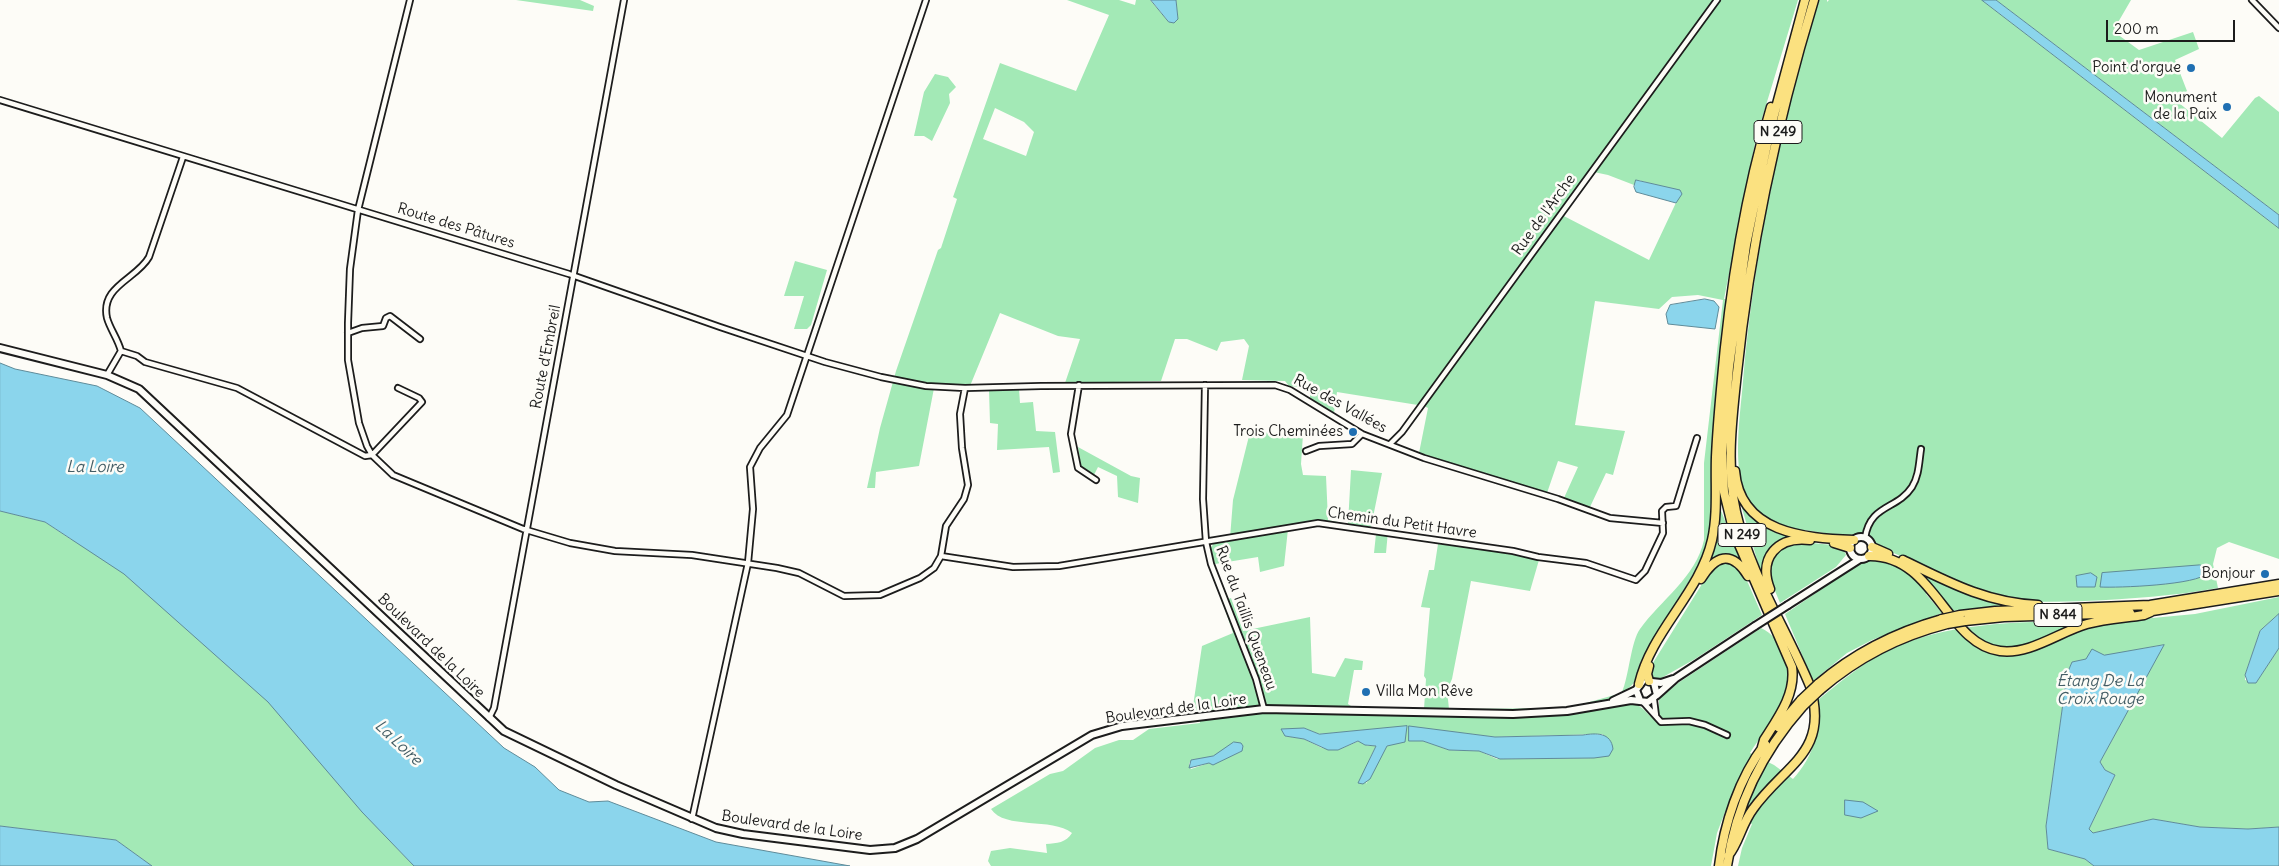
<!DOCTYPE html>
<html>
<head>
<meta charset="utf-8">
<style>
  body { margin:0 }
  #map { position:relative; width:2279px; height:866px; overflow:hidden; background:#fdfcf7; font-family:Delius,sans-serif }
  canvas { display:block }
  .scale { position:absolute; left:2106px; top:20px; width:129px; height:22px; box-sizing:border-box; border:2px solid #1c1c1c; border-top:0; padding-left:6px; font-size:15px; line-height:18px; white-space:nowrap; color:#1c1c1c; -webkit-text-stroke:4px #fdfcf7; paint-order:stroke }
</style>
</head>
<body>
<div id="map">
<canvas width="2279" height="866"></canvas>
<div class="scale">200 m</div>
</div>
<script>
const g = document.querySelector('canvas').getContext('2d');
g.lineJoin = 'round';
function fillPath(path, color) { g.fillStyle = color; g.fill(path, 'evenodd'); }
function strokePath(path, color, width, dash) { g.strokeStyle = color; g.lineWidth = width; g.lineCap = dash ? 'butt' : 'round'; g.setLineDash(dash || []); g.stroke(path); }
function write(font, color, halo, rows, align = 'center') {
  g.font = font + ' Delius,sans-serif'; g.lineWidth = 5; g.setLineDash([]); g.textBaseline = 'middle'; g.strokeStyle = halo; g.fillStyle = color; for (const [text, x, y, turn = 0] of rows) {
    g.save(); g.translate(x, y); g.rotate((+turn || 0) * Math.PI / 180); g.textAlign = isNaN(turn) ? turn : align; if (halo) g.strokeText(text, 0, 0); g.fillText(text, 0, 0); g.restore();
  }
}
fillPath(new Path2D(`
  M516,0H580L594,6L593,11Z
  M1067,0H1119L1135,5L1136,0H1150L1169,22L1178,19L1176,0H1798L1756,138L1724,299H1727L1715,418L1710,523L1706,547L1695,571L1640,663C1638,677 1635,686 1622,692C1629,676 1631,641 1640,629C1661,600 1696,577 1704,540V463L1723,300L1698,295L1672,297L1659,309L1595,301L1575,425L1625,431L1613,475L1606,473L1590,507L1564,498L1578,467L1558,461L1547,493L1484,476L1419,453L1428,408L1424,406L1337,392L1334,413L1310,398V388L1289,386L1285,381L1242,380L1249,346L1244,339L1221,342L1217,351L1187,339H1175L1161,381L1065,383L1080,339L1058,336L1000,313L970,386L935,383L919,466L876,472L875,488H867L880,428L896,371L938,250L941,248L957,199L953,197L1000,63L1076,91L1109,15ZM995,108L1024,122L1034,132L1026,156L983,139ZM1589,171L1608,175L1634,185L1638,180L1681,192L1649,260L1558,213Z
  M1819,0H1827V2L1829,0H1982L2279,228V559L2229,542L2217,548L2213,564L2218,588C2174,596 2130,599 2085,601C2052,602 2019,604 1987,594C1948,582 1913,560 1875,545L1869,537L1860,533L1846,536L1803,530L1802,542L1842,546L1846,555L1836,567L1780,603L1768,574L1760,570L1739,498L1744,494C1733,458 1740,418 1743,381C1754,251 1781,125 1819,0Z
  M1996,0H2131L2113,31L2139,50L2193,32L2199,49L2175,60L2187,91L2179,103L2222,138L2255,98L2259,96L2279,112V215Z
  M935,74L948,77L956,87L949,94L950,103L932,141L924,136H914L924,92Z
  M795,261L827,270L811,325L807,329H794L804,296H784Z
  M1019,389L1020,403L1033,402L1036,431L1055,432L1060,472L1053,473L1049,447L997,450L998,424L990,423L989,390Z
  M1250,432L1303,434L1301,464L1303,475L1326,476L1328,520L1348,524L1351,470L1382,473L1371,527L1388,531L1386,553H1374L1376,534L1314,526L1288,529L1284,566L1260,572L1258,557L1215,564L1210,549L1214,543L1230,538L1233,500Z
  M1078,447L1131,476L1140,478L1138,503L1118,497L1117,476L1098,467L1094,475L1081,466Z
  M1718,503L1741,561L1737,567L1748,583L1762,615L1695,659L1656,681L1650,672L1651,666L1707,576Z
  M0,511L45,522L72,540L86,539L279,702L391,842L414,866H152L116,840L0,826Z
  M1438,544L1513,553L1539,560L1530,591L1471,581L1452,679L1447,690L1449,709L1568,708L1618,694L1623,705C1636,702 1641,706 1650,716L1659,713V699L1678,683L1761,628C1773,634 1778,641 1783,654C1799,691 1769,723 1750,753L1774,765L1793,779C1814,756 1821,730 1818,700C1839,683 1860,665 1883,653C1946,621 2015,623 2084,620L2087,627L2110,622L2195,614L2279,597V614L2260,631L2245,675V680L2256,683L2279,648V827L2248,829L2200,827L2153,819L2093,833L2089,829L2115,775L2105,770L2100,762L2163,645L2072,662L2067,674L2046,826L2048,849L2085,859L2094,866H1738L1742,848L1752,824L1725,812L1717,833L1711,866H991L988,861L991,851L1010,848L1047,853L1046,844C1057,843 1066,843 1072,833C1052,817 1005,830 991,809L1050,774L1063,771L1095,748L1119,740H1133L1149,729L1200,723L1199,713L1193,706L1202,646L1233,633L1222,601L1231,598L1243,631L1310,617L1312,673L1335,677L1345,658L1363,661L1362,670H1354L1348,704L1354,708L1424,709L1426,679L1424,676L1430,608L1421,607L1429,570H1434ZM1407,727L1392,744L1385,747L1366,784L1370,758L1376,746H1368L1359,741L1338,750L1322,748L1304,739L1285,736L1304,728L1319,734ZM1409,727L1495,737L1603,734L1594,758L1497,759L1479,751L1449,750L1423,741H1410ZM1240,752L1213,764L1209,763L1191,769L1189,764L1191,760Z
  M1869,559C1895,562 1909,572 1927,589L1926,594L1942,613L1872,640L1847,653L1813,681L1785,614L1857,565Z
  M1922,572L1981,599L2009,606L1951,611L1920,574Z`), '#a3e9b6');
const water = new Path2D(`
  M1151,0H1176L1178,19L1174,23L1169,22Z
  M1982,0H1996L2279,215V228Z
  M1636,180L1680,190L1682,194L1676,203L1636,192L1634,187Z
  M1705,299L1714,301L1719,307L1715,329L1668,324L1666,314L1670,305Z
  M0,363L15,369L97,386L140,408L504,748L535,767L559,790L589,802L608,801L716,842L850,866H414L362,812L268,702L124,574L45,522L0,511Z
  M2200,565L2206,567L2207,573C2199,585 2117,588 2100,587L2102,573Z
  M2091,573L2097,577L2095,587H2077L2076,576Z
  M2279,614V648L2256,683H2248L2245,675L2260,631Z
  M2164,645L2100,762L2105,770L2115,775L2089,829L2093,833L2153,819L2200,827L2248,829L2279,827V866H2094L2085,859L2048,849L2046,826L2067,674L2072,662L2086,659L2092,649L2104,655Z
  M1407,726L1405,742L1387,746L1370,779L1363,784L1358,783L1376,746L1365,745L1358,741L1338,750H1328L1304,739L1285,736L1281,729L1304,728L1319,734Z
  M1409,726L1495,737L1583,735C1596,733 1611,732 1613,749L1609,756L1594,758L1500,759L1479,751L1449,750L1423,741H1409Z
  M1234,742L1241,743L1243,746L1242,751L1213,765L1209,763L1189,768L1191,760L1213,756Z
  M1845,800L1863,802L1878,811L1861,818L1845,815Z
  M0,826L116,840L152,866H0Z`);
fillPath(water, '#8bd5ec');
strokePath(water, '#5f8b99', 1);
const minor = new Path2D(`
  M410,0L358,210L350,269L348,323V360L359,423L367,446L372,455L393,475L523,529L570,543L615,551L692,555L777,568L799,573L844,596L880,595L920,578L934,568L941,556L946,526L964,499L968,485L962,448L960,414L965,388
  M2252,0L2279,28
  M0,100L569,274L720,327L825,362L881,377L926,386L965,388L1041,386L1275,385L1290,390L1362,434L1424,458L1558,499L1610,518L1663,523
  M348,333L362,328L383,326L386,318L390,316L420,339
  M121,351L137,356L145,362L237,388L365,456L372,455L422,402L419,398L398,388
  M107,375L121,351C118,339 110,329 107,318C100,286 137,279 149,257L183,157
  M1079,385L1071,434L1078,468L1096,480
  M1205,385L1203,499L1206,542L1211,564L1256,679L1264,709
  M1390,444L1402,432L1717,0
  M1306,451L1319,446L1352,444L1362,434
  M1865,538C1870,504 1897,510 1912,487C1919,476 1919,462 1921,449
  M941,556L1013,567L1059,566L1318,523L1513,551L1538,557L1586,563L1636,580L1645,571L1663,533L1662,511L1666,507L1676,506L1697,438
  M1654,700L1656,716
  M1643,702L1661,722L1689,721L1705,725L1727,735
  M489,718L494,708L624,0
  M692,819L748,563L753,509L750,467L760,448L787,415L926,0`);
const secondary = new Path2D(`
  M0,348L107,375L139,389L504,731L616,785L716,828L743,834L870,850L895,848L917,839L1092,735L1122,726L1264,709L1513,714L1567,711L1631,700L1648,702L1657,695L1654,683
  M1850 548a11 11 0 1 1 22 0a11 11 0 1 1-22 0Z
  M1788,605L1860,559
  M1652,682L1661,683L1673,679
  M1657,695L1676,678L1755,626
  M1640,700L1636,690L1642,682
  M1613,701L1636,690`);
const trunk = new Path2D(`
  M1735,471C1740,533 1804,538 1854,540
  M1834,543L1850,548
  M1872,547L1888,554
  M1869,556C1935,555 1946,644 2000,651C2030,655 2059,632 2087,624C2106,619 2125,618 2144,615L2151,612
  M1903,560C1948,582 1987,603 2038,605
  M1701,579C1715,556 1731,549 1748,576
  M1770,589C1758,558 1777,536 1810,540
  M2146,612L2279,591
  M1960,615L1995,611L2150,605L2279,584
  M1965,621L2004,617L2130,613
  M1649,666L1647,674L1649,681
  M1639,684C1651,631 1700,593 1712,540C1718,513 1715,484 1716,457C1717,434 1719,411 1721,389C1729,294 1744,198 1771,107
  M1818,684C1855,652 1896,632 1942,619
  M1820,690C1857,658 1900,636 1947,624
  M1778,727L1801,700
  M1762,747L1764,740C1778,718 1796,694 1792,667L1734,533L1724,492L1722,453L1729,367L1746,245L1770,130L1805,0
  M1728,856C1739,843 1742,823 1753,809C1785,764 1830,753 1810,686C1786,628 1750,574 1736,512C1726,466 1732,419 1737,373C1750,246 1777,122 1814,0
  M1719,866C1724,824 1739,778 1765,744
  M1727,866C1736,805 1762,752 1803,706`);
strokePath(minor, '#1c1c1c', 8);
strokePath(secondary, '#1c1c1c', 10);
strokePath(trunk, '#1c1c1c', 11);
strokePath(minor, '#fdfcf7', 4.5);
strokePath(secondary, '#fdfcf7', 6);
strokePath(trunk, '#fbe180', 8);
const secondaryBridge = new Path2D(`
  M1755,626L1788,605`);
const trunkBridge = new Path2D(`
  M1942,619L1960,615
  M1947,624L1965,621
  M1801,700L1818,684
  M1803,706L1820,690`);
strokePath(secondaryBridge, '#1c1c1c', 10, []);
strokePath(trunkBridge, '#1c1c1c', 11, []);
strokePath(secondaryBridge, '#fdfcf7', 6);
strokePath(trunkBridge, '#fbe180', 8);
for (const [x, y, r, color] of [
  [2191,68,5,"#1f6fb2"],
  [2227,107,5,"#1f6fb2"],
  [1353,432,5,"#1f6fb2"],
  [2265,574,5,"#1f6fb2"],
  [1366,692,5,"#1f6fb2"]
]) { const dot = new Path2D(); dot.arc(x, y, r, 0, 2 * Math.PI); g.fillStyle = color; g.fill(dot); strokePath(dot, '#fdfcf7', 2); }
for (const [x, y, w] of [
  [1778,132,48],
  [1742,535,48],
  [2058,615,48]
]) { const box = new Path2D(); box.roundRect(x - w / 2, y - 11.5, w, 23, 4); g.fillStyle = '#fdfcf7'; g.fill(box); strokePath(box, '#1c1c1c', 1); }
write('bold 14px', '#1c1c1c', null, [
  ["N 249",1778,132],
  ["N 249",1742,535],
  ["N 844",2058,615]
]);
write('15px', '#1c1c1c', '#fdfcf7', [
  ["Point d'orgue",2181,68],
  ["Monument",2217,98],
  ["de la Paix",2217,115],
  ["Trois Cheminées",1343,432],
  ["Bonjour",2255,574],
  ["Villa Mon Rêve",1376,692,"left"]
], 'right');
write('15px', '#1c1c1c', '#fdfcf7', [
  ["Rue de l'Arche",1544,215,-54],
  ["Route des Pâtures",456,226,17],
  ["Route d'Embreil",546,357,-79],
  ["Rue des Vallées",1340,404,29],
  ["Chemin du Petit Havre",1402,523,8],
  ["Rue du Taillis Queneau",1246,618,70],
  ["Boulevard de la Loire",431,646,44],
  ["Boulevard de la Loire",1176,709,-8],
  ["Boulevard de la Loire",792,826,8]
]);
write('italic 16px', '#435d65', '#fdfcf7', [
  ["La Loire",95,467],
  ["Étang De La",2100,681],
  ["Croix Rouge",2100,699],
  ["La Loire",398,743,43]
]);
</script>
</body>
</html>
